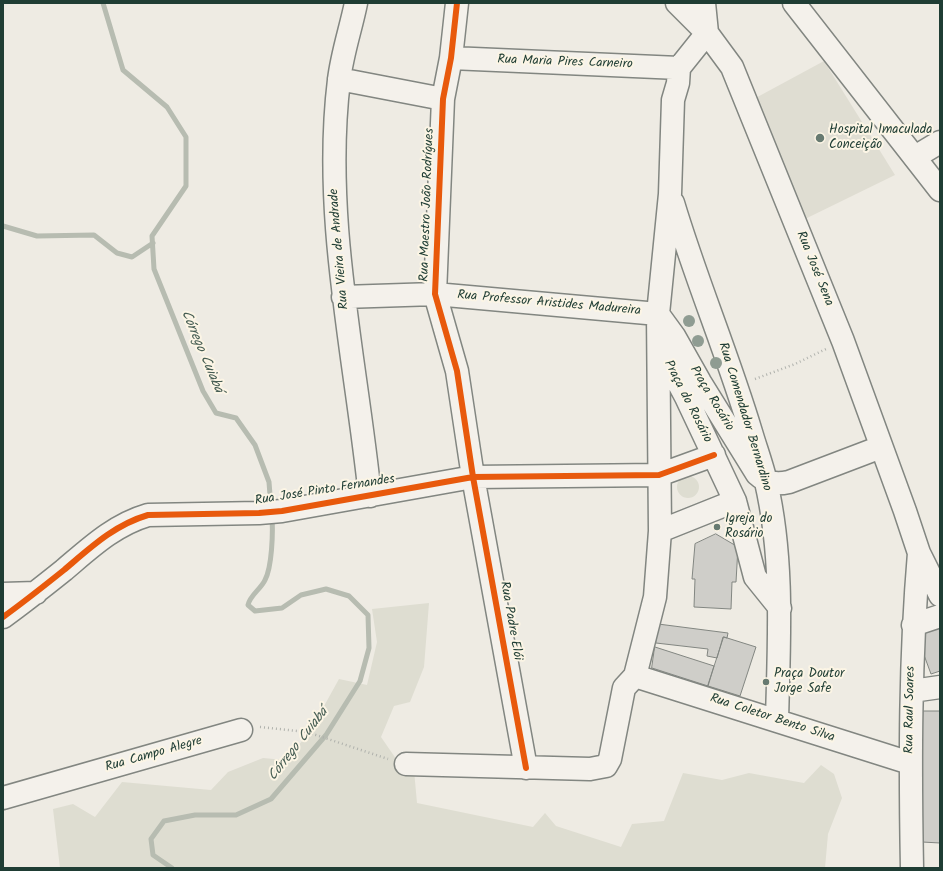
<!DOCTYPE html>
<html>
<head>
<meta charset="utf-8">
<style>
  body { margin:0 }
  #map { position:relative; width:943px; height:871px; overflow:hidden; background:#eeebe3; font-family:Kalam,sans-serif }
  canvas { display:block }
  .frame { position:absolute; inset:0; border:4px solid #1f3d34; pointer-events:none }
</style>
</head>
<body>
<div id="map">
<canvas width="943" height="871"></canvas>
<div class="frame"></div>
</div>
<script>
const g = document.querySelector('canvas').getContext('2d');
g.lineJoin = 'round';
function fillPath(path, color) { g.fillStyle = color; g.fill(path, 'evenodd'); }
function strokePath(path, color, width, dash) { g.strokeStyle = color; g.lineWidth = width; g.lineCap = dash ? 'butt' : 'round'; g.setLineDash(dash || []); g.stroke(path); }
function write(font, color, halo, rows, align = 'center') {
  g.font = font + ' Kalam,sans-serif'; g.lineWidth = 4; g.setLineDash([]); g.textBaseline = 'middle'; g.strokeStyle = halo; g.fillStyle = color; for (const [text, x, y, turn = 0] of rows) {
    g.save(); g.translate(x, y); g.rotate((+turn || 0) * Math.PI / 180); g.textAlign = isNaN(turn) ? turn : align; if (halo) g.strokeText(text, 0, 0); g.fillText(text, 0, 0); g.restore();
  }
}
fillPath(new Path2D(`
  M824,61L895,175L805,219L750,101Z`), '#dfddd2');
fillPath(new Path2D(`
  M677 487a11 11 0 1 1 22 0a11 11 0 1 1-22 0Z
  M429,603L424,667L410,702L394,706L381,737L403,769L414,770L417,803L533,827L545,813L556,826L621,847L632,824L664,821L683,773L722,780L749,773L804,783L821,765L834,774L842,798L828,834L825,868H60L53,809L73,804L95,817L122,782L211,790L228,772L263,758L284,760L308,735L339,679L367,685L377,642L372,609Z`), '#deddd1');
strokePath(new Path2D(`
  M103,3L123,70L167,107L186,137V186L152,236L154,269L203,391L216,413L236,418L255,445L269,482L271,508
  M3,226L37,236L94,235L117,253L132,257L153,243
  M172,868L153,855L151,839L164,821L195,815H236L271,799L326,735L360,681L369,648L368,615L349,596L326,589L301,595L282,608L255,611L248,605C250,595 261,589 265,580C272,567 273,533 272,518`), '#b7bcb1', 5);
const building = new Path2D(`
  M716,534L738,547L736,582H732L731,609L694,607L695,579H692L695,544Z
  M658,624L728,633L727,638L723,637L717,658L707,656L708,649L656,643Z
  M940,628V671L931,674L917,636Z
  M724,637L756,647L740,696L708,686Z
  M655,647L714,666L708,686L652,668Z
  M923,711H940V843L922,842Z`);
fillPath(building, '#cfcec9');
strokePath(building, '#828681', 1);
const minor = new Path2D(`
  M356,3C351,28 342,54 339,80C322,218 356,359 370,496
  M457,3L451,58L443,99L435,294L457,371L473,477L526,768
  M677,3L707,33L732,67L843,341L905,511L919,553L940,595
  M451,58L679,68
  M339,79L443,99
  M915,157L940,142
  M673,203C696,280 728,355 751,432C756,449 762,465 766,482C784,560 779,640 777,720
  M343,297L435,294L658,314L674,336L700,382L757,474C767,483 775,485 789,482L881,447
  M660,348L686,397L735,501L755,577L780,608
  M660,531L735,501
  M3,594L36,593
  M3,617C24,602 44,586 64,570C90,548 114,525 148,515L259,513L282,511L473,477L659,475L714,455
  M913,625L940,616
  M635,676L655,597L660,531L658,314L670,194L673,100L678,83L679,68L707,33L704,3
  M635,676L910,763
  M912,691L940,687
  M406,764L590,769L606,766L610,759L624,688L635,676
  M3,798L241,730
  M912,868C910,763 910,658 919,553`);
const major = new Path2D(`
  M794,3L940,190`);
strokePath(minor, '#828681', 25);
strokePath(major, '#828681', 25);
strokePath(new Path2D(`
  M755,379L795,364L826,349
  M260,727L307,732L388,759`), '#afb1ac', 2.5, [1, 3]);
strokePath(minor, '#f4f1eb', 22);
strokePath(major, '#f4f1eb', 22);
strokePath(new Path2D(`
  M457,3L451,58L443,99L435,294L457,371L473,477L526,768
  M3,617C24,602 44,586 64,570C90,548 114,525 148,515L259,513L282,511L473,477L659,475L714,455`), '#e8590c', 6);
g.fillStyle = '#8f9c92';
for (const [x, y] of [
  [689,321],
  [698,341],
  [716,363]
]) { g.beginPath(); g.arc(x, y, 6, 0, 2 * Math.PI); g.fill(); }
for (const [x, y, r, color] of [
  [820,138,5,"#677a71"],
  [717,527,4,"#677a71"],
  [766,682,4,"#677a71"]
]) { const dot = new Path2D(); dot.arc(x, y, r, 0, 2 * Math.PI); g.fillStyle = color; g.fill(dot); strokePath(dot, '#fcf5e5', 1.5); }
write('13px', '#1f3d34', '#fcf5e5', [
  ["Rua Maria Pires Carneiro",565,63,2],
  ["Rua Maestro João Rodrígues",428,205,-88],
  ["Rua Vieira de Andrade",340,249,-95],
  ["Rua José Sena",814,269,68],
  ["Rua Professor Aristides Madureira",549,304,5],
  ["Praça Rosário",711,399,59],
  ["Praça do Rosário",687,402,63],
  ["Rua Comendador Bernardino",744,417,73],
  ["Rua José Pinto Fernandes",325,491,-9],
  ["Rua Padre Elói",510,621,80],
  ["Rua Raul Soares",911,710,-89],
  ["Rua Coletor Bento Silva",772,719,18],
  ["Rua Campo Alegre",154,755,-16]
]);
write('13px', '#1f3d34', '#fcf5e5', [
  ["Hospital Imaculada",829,131],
  ["Conceição",829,146],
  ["Igreja do",725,520],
  ["Rosário",725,535],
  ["Praça Doutor",774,675],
  ["Jorge Safe",774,690]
], 'left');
write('italic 14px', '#465d53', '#fcf5e5', [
  ["Córrego Cuiabá",201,352,67],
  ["Córrego Cuiabá",299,745,-52]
]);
</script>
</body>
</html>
